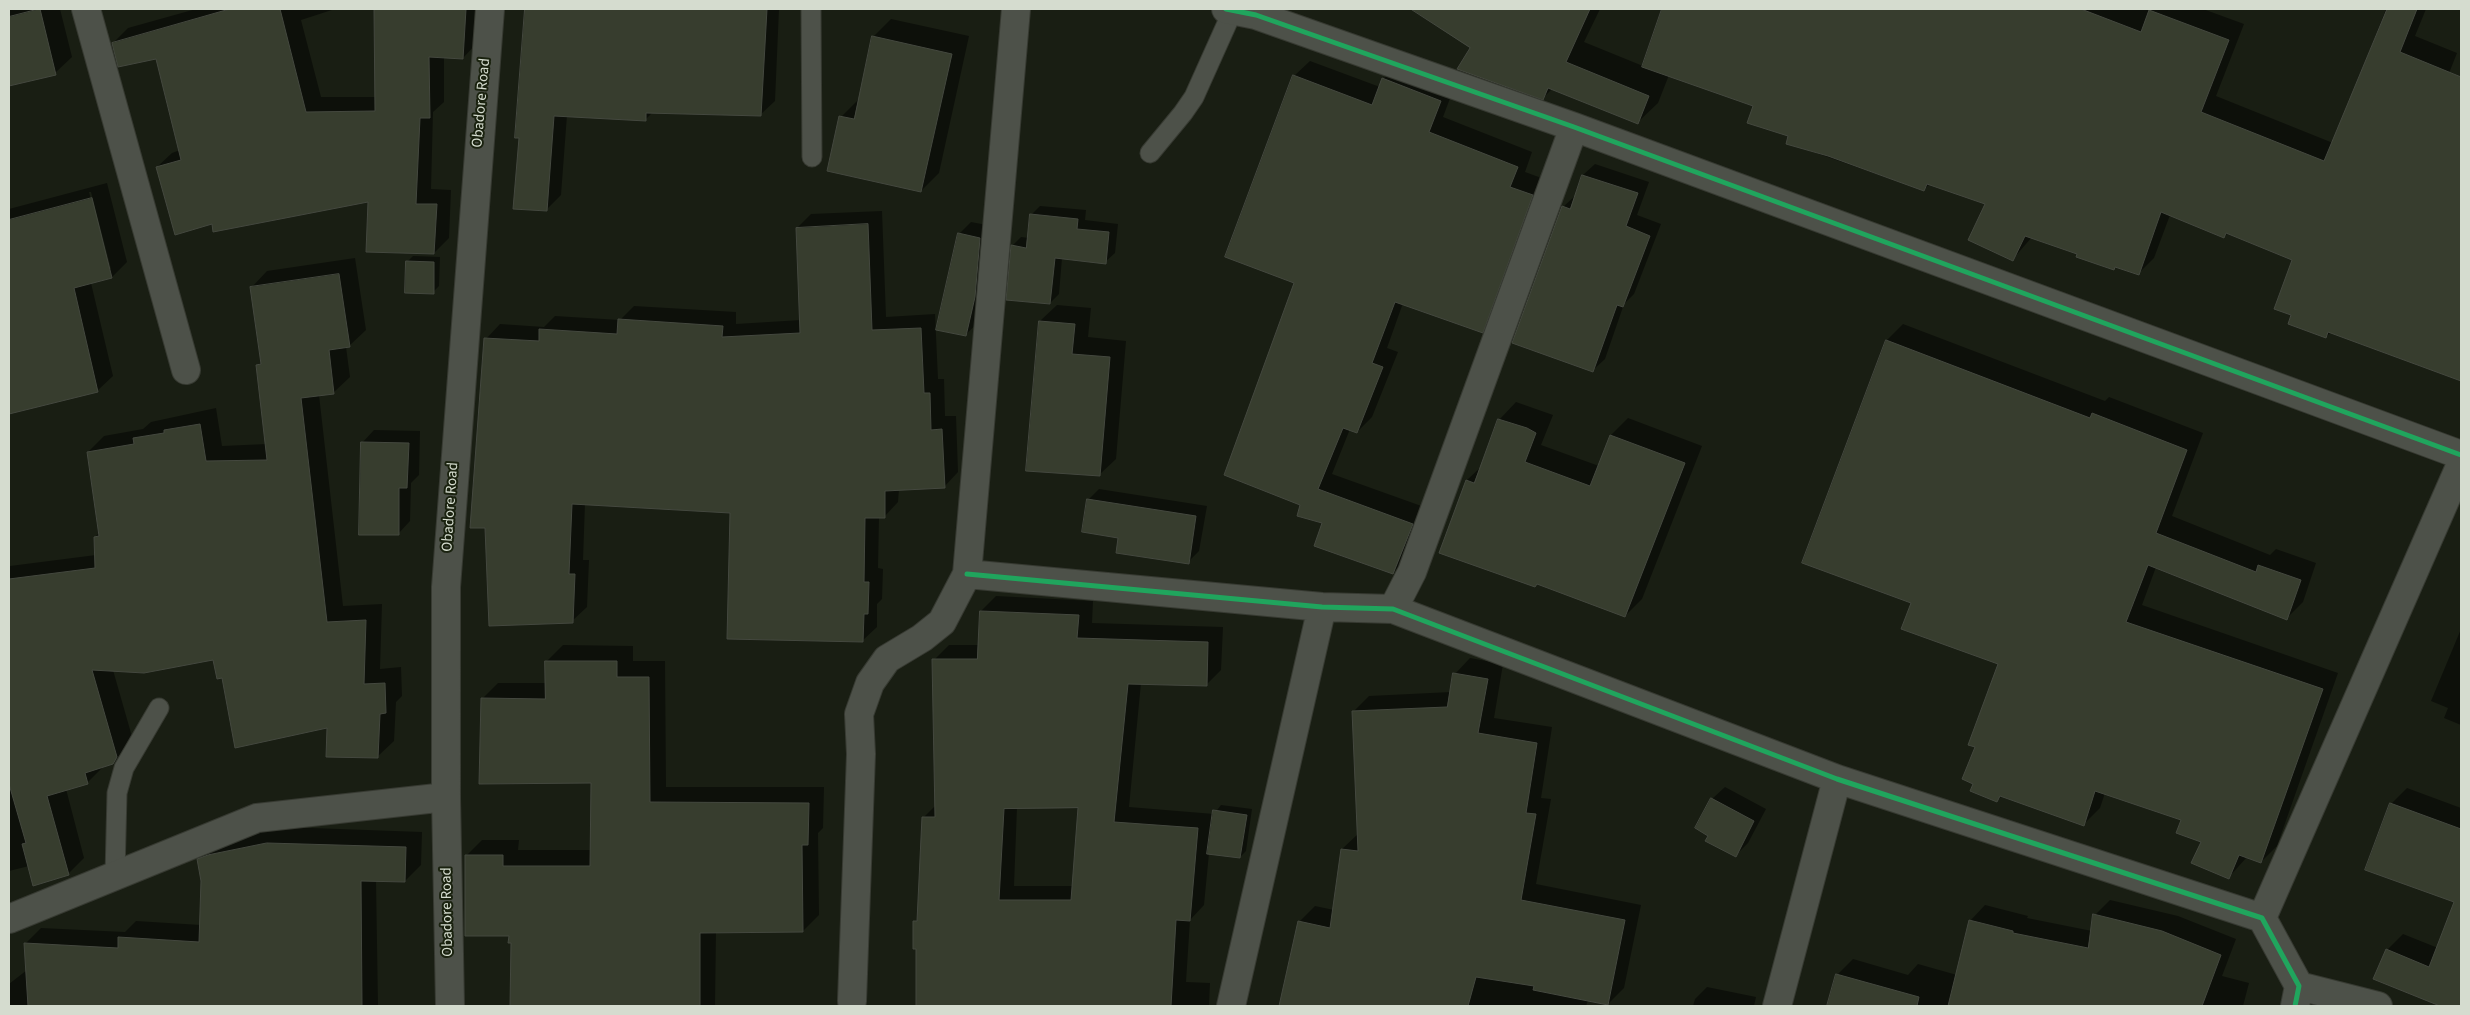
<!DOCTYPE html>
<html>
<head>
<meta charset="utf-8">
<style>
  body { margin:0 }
  #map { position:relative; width:2470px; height:1015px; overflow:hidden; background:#191e13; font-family:"Source Sans 3",sans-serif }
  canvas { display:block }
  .frame { position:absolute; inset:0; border:10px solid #d5dccf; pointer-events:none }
</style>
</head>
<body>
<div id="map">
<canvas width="2470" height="1015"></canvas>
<div class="frame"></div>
</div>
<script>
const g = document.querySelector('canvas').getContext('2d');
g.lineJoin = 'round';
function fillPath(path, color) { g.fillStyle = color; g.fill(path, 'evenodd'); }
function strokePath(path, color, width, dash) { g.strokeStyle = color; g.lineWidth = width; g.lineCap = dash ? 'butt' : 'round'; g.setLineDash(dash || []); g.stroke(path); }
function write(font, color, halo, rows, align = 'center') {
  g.font = font + ' "Source Sans 3",sans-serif'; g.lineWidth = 4; g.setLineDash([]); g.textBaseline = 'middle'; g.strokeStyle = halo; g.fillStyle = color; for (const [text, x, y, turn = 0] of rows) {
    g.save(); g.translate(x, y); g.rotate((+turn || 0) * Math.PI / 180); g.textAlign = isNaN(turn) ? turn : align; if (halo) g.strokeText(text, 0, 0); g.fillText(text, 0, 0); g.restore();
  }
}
fillPath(new Path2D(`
  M9,9H60L72,57L55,73L9,85Z
  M196,9H335L301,20L321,97H376L375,9H479L477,43L463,58L444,57V102L433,112L431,189L451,190L449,238L434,253L369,201L213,223L157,167L172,153L180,150L156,57L113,43L128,28Z
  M526,9H779L775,101L760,115L653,112L645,120L567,115L561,195L546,210L521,137H516Z
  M1413,9H1600L1584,42L1643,66L1663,9H2203L2244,24L2216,96L2333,143L2386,9H2426L2415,36L2457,53L2438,101L2461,109V240L2439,301L2461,310V381L2331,332L2326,337L2293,314L2294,259L2228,233L2224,237L2170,215L2154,258L2138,274L2116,266L2113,269L2078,253L2032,237L2013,259L1986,203L1930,184L1923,190L1787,143L1790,135L1754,105L1669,75L1658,103L1638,122L1553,88L1543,98Z
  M891,19L969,36L939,173L921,191L841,117L859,99L873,37Z
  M1310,61L1380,87L1383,79L1398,64L1455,85L1443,117L1532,152L1525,172L1547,180L1498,316L1482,331L1403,303L1387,348L1398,352L1372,417L1357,432L1350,429L1332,474L1427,508L1408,557L1393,573L1301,504L1296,282L1294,76Z
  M1595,164L1649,182L1637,215L1661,224L1634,294L1624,304L1605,359L1593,370L1563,207L1576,195L1583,175Z
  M107,183L127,262L112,277L91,283L113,376L97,391L9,412V209ZM89,192H91L111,269H109Z
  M1040,206L1086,210L1085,220L1118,224L1115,253L1105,262L1062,258L1059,294L1050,303L1012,246L1021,237L1029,238L1031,215Z
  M882,211L886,317L935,314L938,379H944L945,416H956L958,472L944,487L899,489L898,502L884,517H879L878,568L883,569L882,599L877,604V627L862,641L731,512L585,503L583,560H589L587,607L572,621L486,339L500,324L544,327L555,316L620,320L634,306L736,312V324L801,320L797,228L811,214Z
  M971,222L992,226L978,323L965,335L959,234Z
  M413,256L440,257L439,286L433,292L407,262Z
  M355,258L366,330L349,346L346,347L350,377L333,393L319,395L343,606L382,604L380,669L401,667L402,696L396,702L394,741L377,757L328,726L223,676L214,658L113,670L133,740L113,763L104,766L88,782L66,789L84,858L68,874L29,866L9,871V561L10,566L96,555L95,537L100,532L88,452L104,436L143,429L151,422L216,408L222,446L267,444L258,365L262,361L251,288L267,271Z
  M1057,305L1091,308L1088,337L1126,341L1116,459L1099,475L1040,321Z
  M1903,324L2105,401L2109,397L2203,433L2172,516L2270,555L2276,549L2316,563L2303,602L2287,618L2156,567L2142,605L2338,673L2277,846L2261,862L2247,857L2229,877L2202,841L2182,820L2105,793L2100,808L2083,825L2003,795L1997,801L1975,783L1976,746L2000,664L1912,602L1887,340Z
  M1516,402L1553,415L1541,445L1599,466L1611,435L1628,418L1702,446L1642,599L1625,616L1538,583L1440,552L1467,480L1482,466L1499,420Z
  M374,430L420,431L419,475L411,483L410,521L398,534L362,443Z
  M1099,489L1207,506L1199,551L1188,562L1119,537L1088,500Z
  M996,596L1093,601L1092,623L1223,627L1221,670L1206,685L1141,683L1129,807L1214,814L1221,805L1252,809L1246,851L1240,857L1209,853L1204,905L1190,920L1186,982L1210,983L1209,1006H917L918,948L915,922L919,917L924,817L936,805L934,660L949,645H979L981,611ZM1017,807H1080L1073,886H1014Z
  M2461,629V725L2444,718L2448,708L2431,701Z
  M563,645L633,646V661H665L666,787H824L823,828L818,833L819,915L803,931H716L715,1006H512V942L510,935L466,856L482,840H519L518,850H592V782L482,699L498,683H546L547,661Z
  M1470,658L1503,664L1494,718L1552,727L1541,798L1551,799L1536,884L1641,905L1624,988L1608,1004L1588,1000L1586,1006H1281L1299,922L1315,906L1334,910L1342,849L1358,834L1353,712L1369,696L1451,692L1455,674Z
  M1725,787L1766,809L1748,843L1736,855L1710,835L1712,799Z
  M2407,788L2461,808V1006H2444L2375,979L2387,950L2403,934L2438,948L2456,902L2391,804Z
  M284,827L422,832L421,865L405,881L376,880L378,1006H9V984L27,970L25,944L41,928L125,932L136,921L201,925L202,881L198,860L214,844L225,839Z
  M2110,900L2178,916L2236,939L2222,976L2249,983L2243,1006H1828L1837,975L1853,959L1908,975L1918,964L1957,975L1970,921L1985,905L2028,916L2027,918L2092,931L2095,915Z
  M1707,987L1756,997L1754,1006H1693L1695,999Z`), '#0007');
const building = new Path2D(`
  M40,9L56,75L9,86V17Z
  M230,9H280L306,112L375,111L374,9H466L463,59L429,57L430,118H420L416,204H437L434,254L366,252L368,202L213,232L212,224L175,235L156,167L181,160L156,59L118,67L112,43Z
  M525,9H767L761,116L646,113V121L554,116L547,211L513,209L519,138H515Z
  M1411,9H1590L1566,62L1649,96L1638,124L1548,88L1543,100L1457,69L1470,48Z
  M1662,9H2081L2141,32L2149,10L2229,40L2201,112L2324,161L2387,9H2417L2400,52L2461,77V381L2328,332L2326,338L2288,324L2291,315L2274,309L2292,260L2226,233L2224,238L2161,212L2139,275L2115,267L2114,270L2076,257L2077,254L2025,236L2013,261L1968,240L1985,204L1927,184L1924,191L1828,156L1786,144L1788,136L1747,123L1753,106L1642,67Z
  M872,36L952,54L921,192L827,171L839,116L854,119Z
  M1293,75L1372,105L1382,78L1441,101L1429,132L1518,167L1510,187L1533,195L1483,333L1395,302L1372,363L1383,367L1357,433L1343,428L1318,489L1413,524L1393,574L1314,546L1322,523L1297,516L1300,505L1224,475L1294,283L1225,257Z
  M1582,175L1638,193L1626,226L1650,236L1623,307L1617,305L1593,372L1512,343L1562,206L1570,209Z
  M92,198L112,278L74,288L98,392L9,414V220Z
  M1030,214L1078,219L1077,229L1109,232L1106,264L1055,258L1050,304L1006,300L1011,245L1026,248Z
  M868,224L872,330L921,328L924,393H930L931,430L942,429L945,488L885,491V518H865L864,582H869L868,614H864L863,642L727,639L730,513L572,504L569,574H575L573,623L489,626L485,528H470L484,338L539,341V329L617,334L618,319L723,326L722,337L800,333L796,228Z
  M958,233L980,238L975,297L966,336L936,330Z
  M406,261L434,262V294L405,293Z
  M339,274L350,347L329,350L334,394L301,398L327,622L366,620L364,684L385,683L386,713L380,714L378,758L326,757L327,728L235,748L222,678L217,679L213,660L144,673L92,670L117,757L113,764L85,773L88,784L47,796L69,875L33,886L22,844L26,843L9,784V579L95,568L94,537L99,536L87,452L134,444L133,438L164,433V430L200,424L206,461L267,460L256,365L261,364L250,287Z
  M1039,321L1075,324L1072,354L1110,357L1100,476L1026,471Z
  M1886,340L2090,418L2092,413L2187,450L2156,533L2256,572L2258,565L2301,580L2287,620L2148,565L2126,622L2323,689L2261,863L2239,855L2229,879L2191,863L2201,842L2176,833L2181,820L2095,791L2084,826L2000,796L1997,802L1970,791L1973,784L1962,779L1975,747L1968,745L1998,664L1901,629L1911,603L1802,563Z
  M1498,419L1527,428L1536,433L1525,462L1590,486L1610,435L1685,463L1625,617L1537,584L1535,587L1439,553L1466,480L1474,483Z
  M361,442L409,443L407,488H399V535H359Z
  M1087,499L1196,516L1189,564L1116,553L1118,538L1082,532Z
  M980,611L1079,615L1077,638L1208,642L1207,686L1128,684L1114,822L1198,828L1190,921L1176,920L1171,1006H916V949H913V921H917L922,817H935L932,659H977ZM1078,808L1071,900H999L1004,809Z
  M545,661H617V677H649L650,802L809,803L808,845H802L803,932L700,933V1006H510L511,943H508L509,936H465V855H503V866H590L591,783L479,784L481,698L545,699Z
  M1453,673L1488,679L1478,733L1537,743L1526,813L1536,814L1521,900L1625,920L1608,1005L1533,990L1534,986L1476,977L1468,1006H1279L1298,921L1330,928L1341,849L1358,851L1352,711L1447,707Z
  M1711,798L1754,821L1736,857L1705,841L1708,836L1695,828Z
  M2390,803L2461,829V1006H2440L2373,979L2386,949L2429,967L2454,902L2365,870Z
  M1213,810L1247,815L1240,858L1207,854Z
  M267,843L406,847L405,882L361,881L362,1006H28L24,943L118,948V937L199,942L201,881L197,859L208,855Z
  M2093,914L2162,931L2221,955L2202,1006H1948L1969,920L2013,931V933L2088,948Z
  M1836,974L1919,997L1917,1006H1827Z`);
fillPath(building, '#373d2e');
strokePath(building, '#44483f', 1);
const service = new Path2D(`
  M811,9L812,157
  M1150,153L1183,113L1194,97L1233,10
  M115,875L117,793L124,768L159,708`);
const minor = new Path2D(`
  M86,9L186,370
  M1226,9L1256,15L1574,127L2461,455
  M967,574L1322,607L1393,609L1837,779L2262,918L2299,986L2295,1006
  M1393,609L1412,572L1574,127
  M2262,918L2461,464
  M9,919L257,818L446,797
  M2299,986L2378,1006
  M852,1001L861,754L859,714L870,683L887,659L922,638L942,622L967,574L1016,9
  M450,1006L446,797V587L490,9
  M1231,1006L1322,607
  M1777,1006L1837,779`);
strokePath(service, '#373a32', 21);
strokePath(minor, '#373a32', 30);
strokePath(service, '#4d5149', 19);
strokePath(minor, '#4d5149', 28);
strokePath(new Path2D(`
  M1226,9L1256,15L1574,127L2461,455
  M967,574L1322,607L1393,609L1837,779L2262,918L2299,986L2295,1006`), '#20a55d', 5);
write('15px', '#d5dccf', '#1a220f', [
  ["Obadore Road",482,103,-85],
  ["Obadore Road",451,507,-86],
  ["Obadore Road",448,912,-91]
]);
</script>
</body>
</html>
